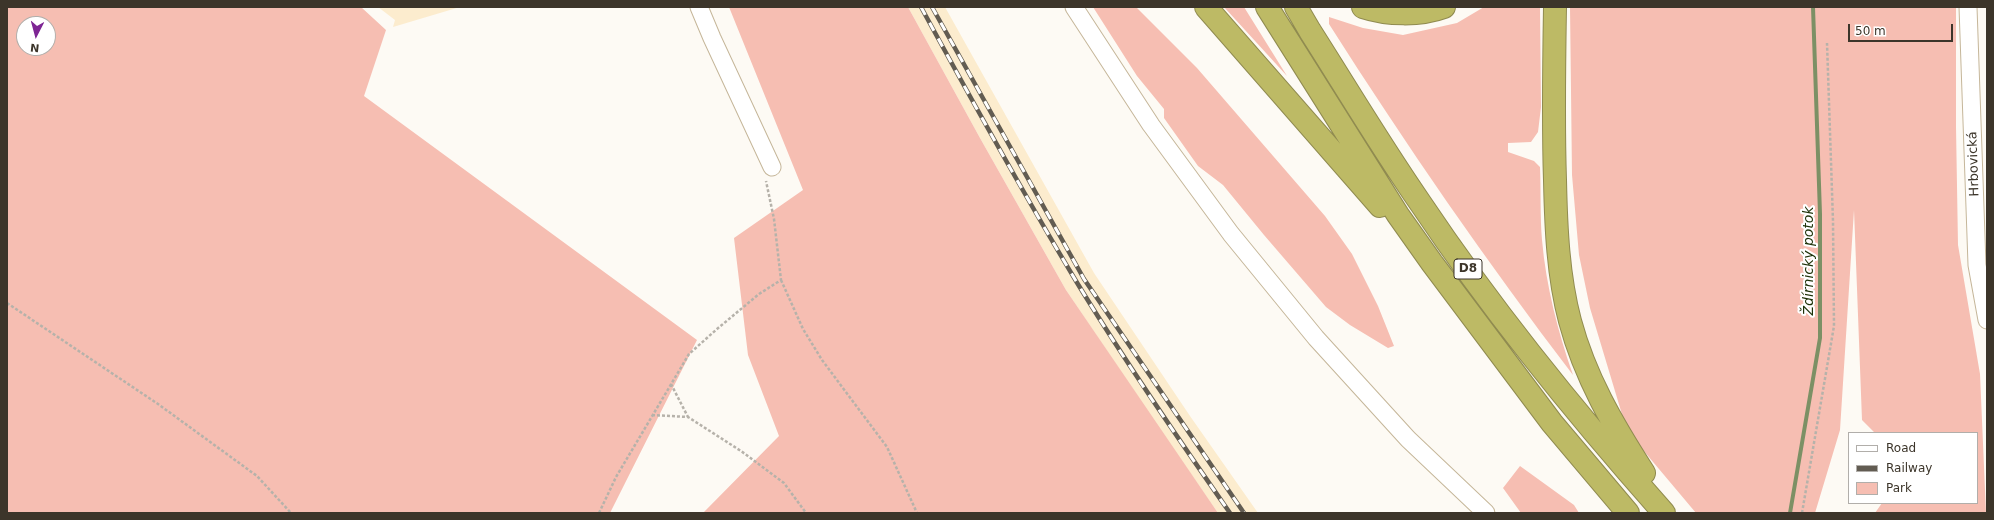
<!DOCTYPE html>
<html>
<head>
<meta charset="utf-8">
<style>
  body { margin:0 }
  #map { position:relative; width:1994px; height:520px; overflow:hidden; background:#fdfaf4; font-family:"DejaVu Sans",sans-serif }
  canvas { display:block }
  .frame { position:absolute; inset:0; border:8px solid #3c352a; pointer-events:none }
  .legend { position:absolute; left:1848px; top:432px; width:130px; height:72px; box-sizing:border-box; background:#fff; border:1px solid #b1aeaa; margin:0; padding:5px 7px; list-style:none; font-size:12px; color:#3c352a }
  .legend li { display:flex; align-items:center; gap:8px; height:20px }
  .legend b { width:20px; border:1px solid #b1aeaa }
  .north { position:absolute; left:16px; top:16px; width:40px; height:40px; box-sizing:border-box; background:#fff; border:1px solid #b1aeaa; border-radius:50%; rotate:186deg; font-size:11px; font-weight:700; line-height:16px; text-align:center; color:#3c352a }
  .north::after { content:''; display:block; margin:auto; width:14px; height:18px; background:#7e2694; clip-path:polygon(50% 0,100% 100%,50% 72%,0 100%) }
  .scale { position:absolute; left:1848px; top:24px; width:105px; height:18px; box-sizing:border-box; border:2px solid #3c352a; border-top:0; padding-left:5px; font-size:12px; line-height:14px; white-space:nowrap; color:#3c352a; -webkit-text-stroke:3px #fff; paint-order:stroke }
</style>
</head>
<body>
<div id="map">
<canvas width="1994" height="520"></canvas>
<div class="frame"></div>
<ul class="legend">
<li><b style="height:5px;background:#fff"></b>Road</li>
<li><b style="height:5px;background:#625c52"></b>Railway</li>
<li><b style="height:11px;background:#f6beb2"></b>Park</li>
</ul>
<div class="north">N</div>
<div class="scale">50 m</div>
</div>
<script>
const g = document.querySelector('canvas').getContext('2d');
g.lineJoin = 'round';
function fillPath(path, color) { g.fillStyle = color; g.fill(path, 'evenodd'); }
function strokePath(path, color, width, dash) { g.strokeStyle = color; g.lineWidth = width; g.lineCap = dash ? 'butt' : 'round'; g.setLineDash(dash || []); g.stroke(path); }
function write(font, color, halo, rows, align = 'center') {
  g.font = font + ' "DejaVu Sans",sans-serif'; g.lineWidth = 4; g.setLineDash([]); g.textBaseline = 'middle'; g.strokeStyle = halo; g.fillStyle = color; for (const [text, x, y, turn = 0] of rows) {
    g.save(); g.translate(x, y); g.rotate((+turn || 0) * Math.PI / 180); g.textAlign = isNaN(turn) ? turn : align; if (halo) g.strokeText(text, 0, 0); g.fillText(text, 0, 0); g.restore();
  }
}
fillPath(new Path2D(`
  M378,7H460L393,27L395,20Z
  M908,7H945L1094,273L1190,416L1258,513H1218L1163,434L1066,290L980,138Z`), '#fcecce');
fillPath(new Path2D(`
  M7,7H361L386,30L364,96L697,340L610,513H7ZM24,24H48V48H24Z
  M729,7H908L980,138L1066,290L1218,513H703L779,436L748,355L734,238L803,190Z
  M1093,7H1136L1197,68L1325,216L1352,254L1378,306L1394,346L1388,348L1350,325L1326,307L1264,235L1223,185L1198,166L1164,118V109L1137,76Z
  M1224,7H1244L1287,76Z
  M1484,7H1540L1541,107L1538,132L1531,142L1508,143V152L1534,161L1540,167C1541,191 1540,216 1542,240C1546,286 1558,332 1573,375C1486,261 1406,145 1329,24V17L1363,28L1403,35L1457,23Z
  M1570,7H1956V127L1958,245L1980,374L1986,513H1875L1882,503H1977V433H1875L1862,420L1854,210L1840,430L1815,513H1696L1627,431L1590,308L1579,255L1572,175Z
  M1520,466L1574,505L1579,513H1521L1503,488Z`), '#f6beb2');
strokePath(new Path2D(`
  M1790,513L1820,338V214L1813,7`), '#7c9065', 4);
const minor = new Path2D(`
  M699,7L712,38L772,167
  M1074,7L1151,125L1231,234L1316,338L1408,439L1486,513
  M1968,7L1977,265L1987,320`);
const highway = new Path2D(`
  M1206,7L1380,206
  M1267,7L1398,215L1432,263L1552,423L1628,513
  M1296,7L1310,31C1347,89 1382,148 1421,204C1494,313 1577,415 1664,513
  M1363,7C1387,15 1420,16 1444,7
  M1555,7C1554,65 1553,122 1555,180C1556,227 1558,276 1570,321C1585,377 1613,425 1644,473`);
strokePath(minor, '#c5b699', 19);
strokePath(highway, '#908b50', 24);
strokePath(new Path2D(`
  M781,280L803,329L822,360L887,447L917,513
  M7,303L158,404L257,476L291,513
  M671,384L688,417
  M652,415L688,417L741,451L784,483L806,513
  M599,513L616,477L689,354L717,329L759,294L781,280L774,219L766,181
  M1802,513L1834,326L1833,221L1827,43`), '#b6b2aa', 2.5, [3, 2]);
strokePath(minor, '#fff', 17);
strokePath(highway, '#bdba65', 22);
const rail = new Path2D(`
  M921,7C971,99 1022,191 1076,281C1124,360 1177,437 1230,513
  M932,7L1084,279L1244,513`);
strokePath(rail, '#625c52', 4.5);
strokePath(rail, '#fff', 3, [9]);
for (const [x, y, w] of [
  [1468,269,28]
]) { const box = new Path2D(); box.roundRect(x - w / 2, y - 10, w, 20, 3); g.fillStyle = '#fff'; g.fill(box); strokePath(box, '#3c352a', 1); }
write('bold 12px', '#3c352a', null, [
  ["D8",1468,269]
]);
write('13px', '#3c352a', '#fff', [
  ["Hrbovická",1974,164,-92]
]);
write('italic 14px', '#1d3108', '#fff', [
  ["Ždírnický potok",1809,261,-90]
]);
</script>
</body>
</html>
